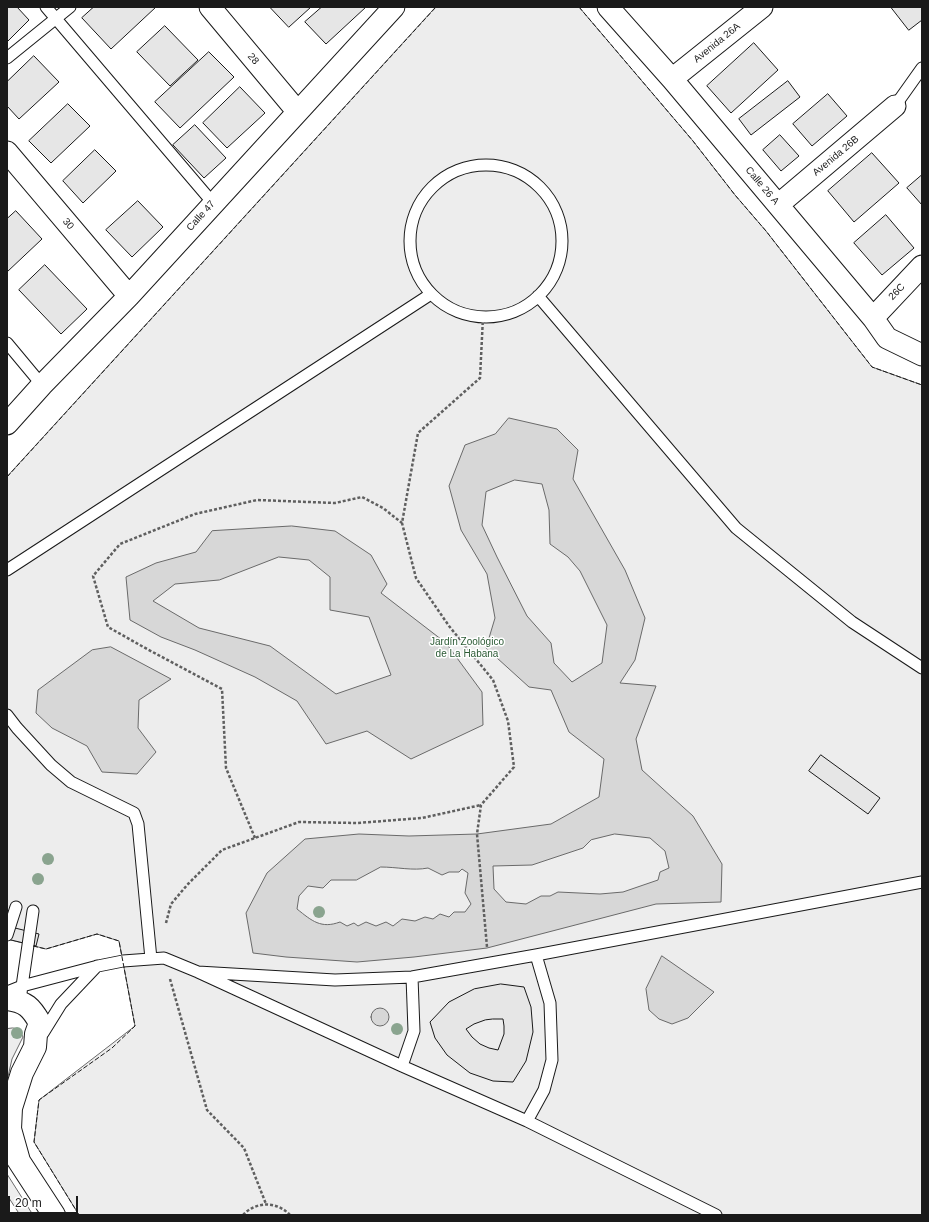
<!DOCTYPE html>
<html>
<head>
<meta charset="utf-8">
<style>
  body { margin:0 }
  #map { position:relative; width:929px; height:1222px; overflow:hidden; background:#fff; font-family:Helvetica,sans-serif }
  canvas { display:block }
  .frame { position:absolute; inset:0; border:8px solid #1a1a1a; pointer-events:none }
  .scale { position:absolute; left:8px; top:1196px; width:70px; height:18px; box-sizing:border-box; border:2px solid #1a1a1a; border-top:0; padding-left:5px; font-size:12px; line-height:14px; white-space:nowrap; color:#1a1a1a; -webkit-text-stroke:3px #fff; paint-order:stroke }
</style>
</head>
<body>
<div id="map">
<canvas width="929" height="1222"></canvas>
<div class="frame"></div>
<div class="scale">20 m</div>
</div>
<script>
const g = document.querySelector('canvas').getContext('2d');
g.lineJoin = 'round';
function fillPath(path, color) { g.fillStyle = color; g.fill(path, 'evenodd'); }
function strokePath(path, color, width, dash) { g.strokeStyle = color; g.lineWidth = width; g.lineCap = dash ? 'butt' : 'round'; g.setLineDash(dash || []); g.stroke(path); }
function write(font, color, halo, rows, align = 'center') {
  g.font = font + ' Helvetica,sans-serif'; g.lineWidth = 3; g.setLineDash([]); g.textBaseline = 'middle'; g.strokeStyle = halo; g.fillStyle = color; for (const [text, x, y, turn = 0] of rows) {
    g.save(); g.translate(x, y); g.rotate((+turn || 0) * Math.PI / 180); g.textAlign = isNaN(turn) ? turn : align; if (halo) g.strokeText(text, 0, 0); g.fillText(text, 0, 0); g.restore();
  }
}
const built = new Path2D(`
  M436,7H579L693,141L735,195L766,231L872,367L922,385V1215H79L34,1142L39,1100L135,1026L119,941L97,934L46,949L7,939V477Z
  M13,1028L19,1029L23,1037L12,1059L7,1081V1029Z
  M7,1174L33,1215H20L7,1195Z`);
fillPath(built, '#ededed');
strokePath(built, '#6a6a6a', 1);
const water = new Path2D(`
  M509,418L557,429L578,450L573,479L625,570L645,618L635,660L620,683L656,686L636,739L642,770L693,816L722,864L721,902L656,904L487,948L414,957L357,962L286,957L253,953L246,913L267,873L305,839L359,834L409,836L477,834L551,824L599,797L604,759L569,732L551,690L529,687L486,648L495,618L487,574L461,530L449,486L465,445L495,434ZM515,480L542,484L549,510L550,544L568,557L580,571L607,625L602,663L572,682L554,663L551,643L527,616L497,557L482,525L486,492ZM615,834L650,838L665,851L669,868L660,872L658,880L623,892L600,894L558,892L550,896H541L526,904L506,902L494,889L493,866L532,865L583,848L591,840ZM381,867C397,867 413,871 428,868L442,875L449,872H459L462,869L468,873L465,893L471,904L465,912H454L449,917L440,914L433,919L425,917L415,921L402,919L393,926L386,922L376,926L366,922L358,926L354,923L347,926L340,922C321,929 312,921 297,909L299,896L308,886L323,888L331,880H356Z
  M292,526L335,531L371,555L387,584L381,593L446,643L482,692L483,725L411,759L367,731L326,744L297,701L255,677L195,650L161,637L130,620L126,577L156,563L196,552L212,531ZM279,557L309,560L330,577V610L369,617L391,675L336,694L270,646L199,628L153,601L175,584L219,580Z
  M111,647L171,679L139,700L138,728L156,752L137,774L102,772L87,746L52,728L36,713L38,690L92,650Z
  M662,956L714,992L688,1018L672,1024L659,1019L649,1010L646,989Z
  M371 1017a9 9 0 1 1 18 0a9 9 0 1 1-18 0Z`);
fillPath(water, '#d7d7d7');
strokePath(water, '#6a6a6a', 1);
const building = new Path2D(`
  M7,7H17L29,20L7,42Z
  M94,7H156L111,49L82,18Z
  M270,7H311L289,27Z
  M322,7H366L326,44L305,22Z
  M891,7H922V20L909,30Z
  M165,26L198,60L170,86L137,52Z
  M754,43L778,70L731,113L707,86Z
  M209,52L234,77L180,128L155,102Z
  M34,56L59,82L19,119L7,106V82Z
  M788,81L800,97L751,135L739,119Z
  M240,87L265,113L227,148L203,123Z
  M828,94L847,116L812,146L793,124Z
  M68,104L90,126L51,163L29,141Z
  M195,125L226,158L204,178L173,145Z
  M780,135L799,156L781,171L763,150Z
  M95,150L116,171L83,203L63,181Z
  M872,153L899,183L854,222L828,191Z
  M922,175V205L907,188Z
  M138,201L163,227L132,257L106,230Z
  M16,211L42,239L7,272V219Z
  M886,215L914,248L882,275L854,243Z
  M45,265L87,309L61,334L19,290Z
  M821,755L880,798L868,814L809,771Z
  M7,926L39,934L36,946L7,939Z
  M501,984L524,987L531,1007L533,1032L526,1061L513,1082L493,1081L470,1073L447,1055L435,1038L430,1022L449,1002L474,989ZM493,1019H503L504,1026V1034L498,1050L489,1048L480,1044L472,1037L466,1029L474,1024L485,1020Z`);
fillPath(building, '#e6e6e6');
strokePath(building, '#1a1a1a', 1);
const service = new Path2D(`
  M46,7L213,203
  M7,58L70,7
  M895,106L922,68
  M410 241a76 76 0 1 1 152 0a76 76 0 1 1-152 0Z
  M538,296L736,528L852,622L922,668
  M7,343L42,385
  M7,570L431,294
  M7,715L17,728L51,765L71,782L134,813L138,824L151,959
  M7,935L16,907
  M7,992L22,986L98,966L123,961L164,958L198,972
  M21,993L33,911
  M43,1033L61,1004L97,966
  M402,1066L414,1031L412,977
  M527,1121L544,1090L552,1060L550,1003L536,955
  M716,1215L527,1121L402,1066L198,972L335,980L412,977L536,955L922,882`);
const minor = new Path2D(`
  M210,7L297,111
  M608,7L672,79L778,205L873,318L887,338L922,355
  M672,79L762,7
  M7,152L129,296
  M778,205L895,106
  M873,318L922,266
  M7,424L42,385L129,296L394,7`);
const primary = new Path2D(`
  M7,999C26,1002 31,1007 40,1023L36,1034L35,1047L22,1073L11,1108L10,1129L19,1161
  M11,1149L54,1215`);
strokePath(service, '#1a1a1a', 13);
strokePath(minor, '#1a1a1a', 23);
strokePath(primary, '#1a1a1a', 24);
strokePath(new Path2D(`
  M483,317L480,378L418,433L402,523L416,578L449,626L493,680L508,721L514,767L481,805L477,834L487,947
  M255,838L226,768L222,689L147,649L108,627L93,576L120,544L195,514L257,500L335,503L362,497L383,508L402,523
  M166,923L171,904L188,884L222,850L299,822L357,823L422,818L481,805
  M170,979L207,1110L244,1148L266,1204
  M243,1215C256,1201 277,1201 290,1215`), '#5f5f5f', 2.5, [3, 2]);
strokePath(service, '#fff', 11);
strokePath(minor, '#fff', 21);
strokePath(primary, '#fff', 22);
strokePath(new Path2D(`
  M579,7L693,141L735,195L766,231L872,367L922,385
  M7,477L436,7
  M33,946L46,949L97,934L119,941L135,1026L112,1048L39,1100L34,1142L79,1215`), '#1a1a1a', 1, [5, 2]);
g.fillStyle = '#8aa48f';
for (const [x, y] of [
  [48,859],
  [38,879],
  [319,912],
  [397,1029],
  [17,1033]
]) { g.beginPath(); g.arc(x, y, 6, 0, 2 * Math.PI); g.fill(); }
write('10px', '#1a1a1a', '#fff', [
  ["Avenida 26A",717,43,-39],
  ["28",253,59,50],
  ["Avenida 26B",836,156,-40],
  ["Calle 26 A",762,186,50],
  ["Calle 47",201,216,-48],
  ["30",68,224,50],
  ["26C",897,292,-46]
]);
write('10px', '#2b5a34', '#fff', [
  ["Jardín Zoológico",467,642],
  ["de La Habana",467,654]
]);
</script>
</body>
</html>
